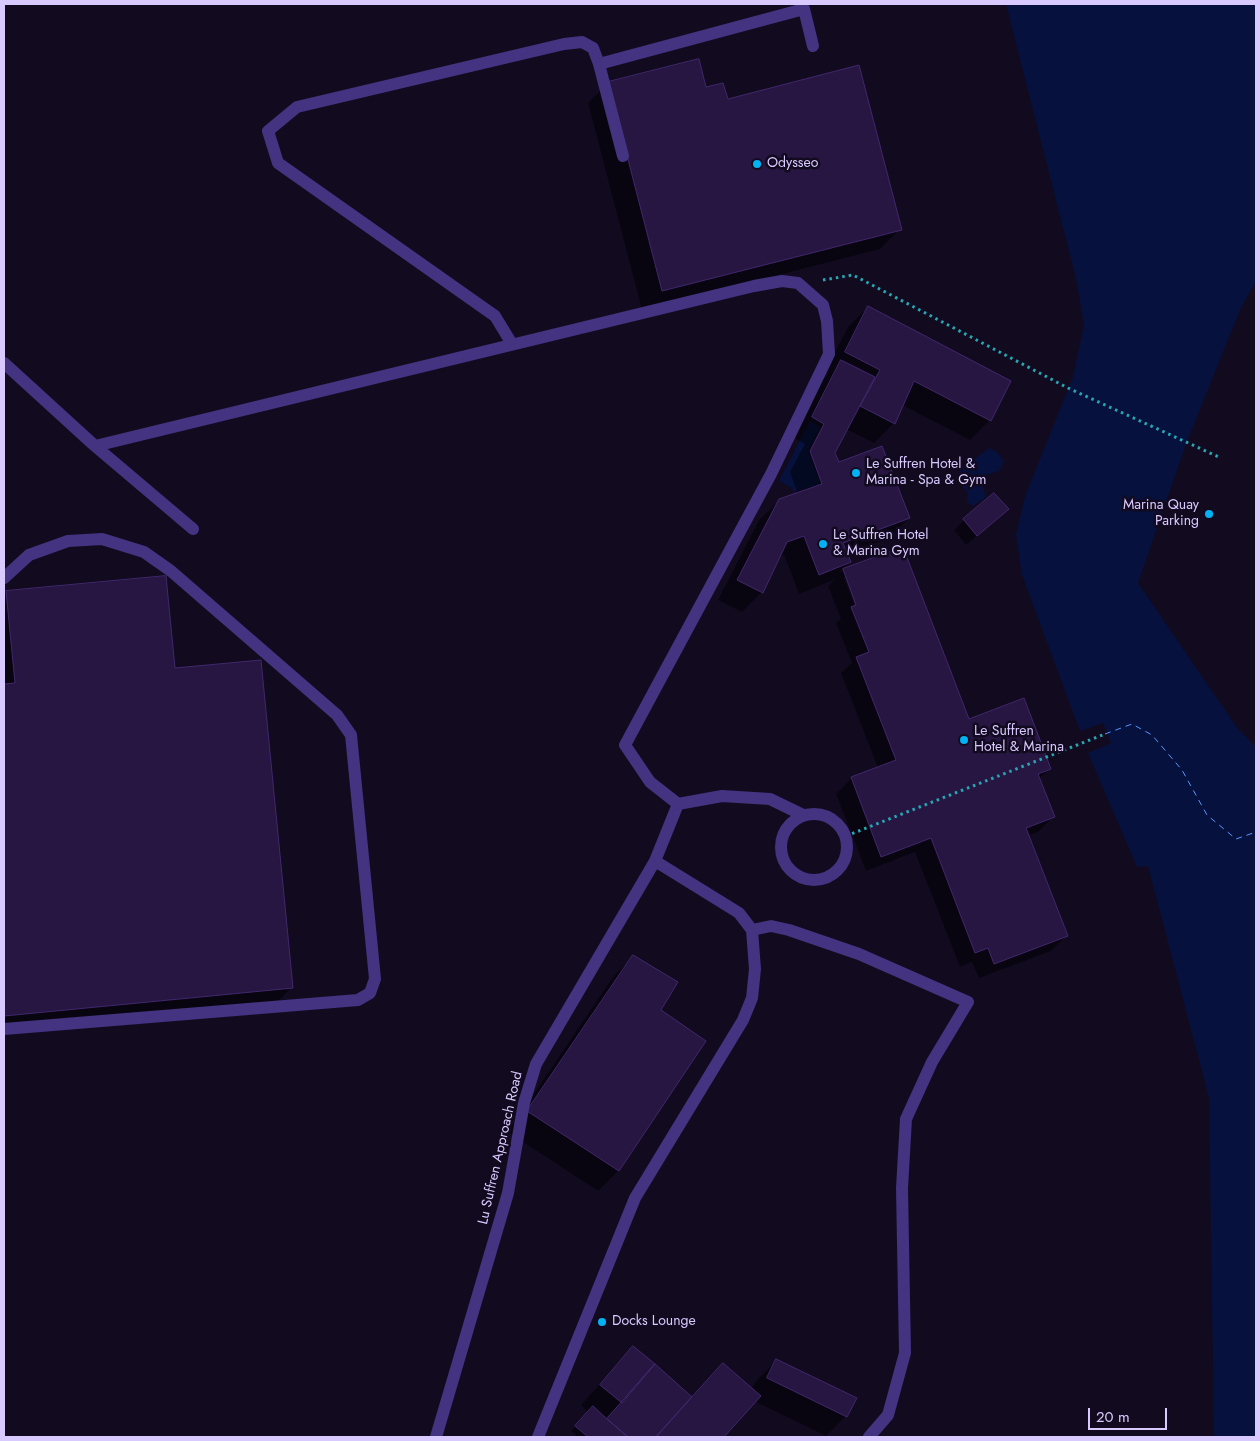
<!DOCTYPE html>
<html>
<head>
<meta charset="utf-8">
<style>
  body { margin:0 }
  #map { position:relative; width:1260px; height:1441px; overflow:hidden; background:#120b1f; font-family:Jost,sans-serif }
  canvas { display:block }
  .frame { position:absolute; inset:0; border:5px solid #d8c9ff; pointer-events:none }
  .scale { position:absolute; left:1088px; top:1408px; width:79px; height:22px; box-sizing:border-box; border:2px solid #d8c9ff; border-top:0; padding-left:6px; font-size:15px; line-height:18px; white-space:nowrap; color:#d8c9ff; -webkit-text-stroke:4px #120b1f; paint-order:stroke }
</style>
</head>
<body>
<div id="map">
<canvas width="1260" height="1441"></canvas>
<div class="frame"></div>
<div class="scale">20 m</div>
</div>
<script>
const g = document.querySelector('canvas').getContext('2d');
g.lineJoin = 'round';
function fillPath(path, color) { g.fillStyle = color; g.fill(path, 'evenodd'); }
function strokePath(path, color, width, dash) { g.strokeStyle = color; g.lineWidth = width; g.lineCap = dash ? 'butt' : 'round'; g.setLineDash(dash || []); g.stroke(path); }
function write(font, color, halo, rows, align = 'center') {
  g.font = font + ' Jost,sans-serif'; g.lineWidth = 5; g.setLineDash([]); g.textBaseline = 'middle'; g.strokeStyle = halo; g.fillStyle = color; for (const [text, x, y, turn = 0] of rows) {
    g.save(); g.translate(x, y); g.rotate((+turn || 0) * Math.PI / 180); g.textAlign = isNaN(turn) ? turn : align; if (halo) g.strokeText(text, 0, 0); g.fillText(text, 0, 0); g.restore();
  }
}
fillPath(new Path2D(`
  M1006,4H1256V281L1240,310L1186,444L1138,583L1238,729L1256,747V1437H1214L1209,1098L1148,866L1137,867L1088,753L1111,743L1103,723L1080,731L1022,575L1016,535L1025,496L1073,377L1084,325L1076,279Z
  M810,421L820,427L808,450L820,484L794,492L792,488L779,481Z
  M989,448L997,452L1004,461L999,471L988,474L982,483L986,497L973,506L967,502L968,493L956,479L960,470Z`), '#06113d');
fillPath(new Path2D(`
  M608,83L705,89L727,100L900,229L880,249L642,310L588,103Z
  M868,307L990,420L970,440L902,405L894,423L874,443L846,429L834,453L838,464L909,518L889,538L846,554L849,562L839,572L902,549L968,721L1049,769L1039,779L1053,817L1038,832L1028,836L1066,936L1051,951L979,978L972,962L960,967L915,852L866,871L836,794L852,778L878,768L841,673L852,663L836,623L841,619L828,586L834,580L799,594L784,555L778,557L762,592L742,612L718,600L759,520L780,500L798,494L790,472L805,444L793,437L821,381L828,374L825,372L848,327ZM844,577H847L860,610L857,611Z
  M1007,509L966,545L954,530L964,520Z
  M7,593L174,670L291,988L271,1008L4,1034V595Z
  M633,957L659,1011L705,1041L618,1171L598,1191L508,1132L613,977Z
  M633,1347L692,1398L751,1390L756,1381L776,1361L846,1416L826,1436L754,1401L722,1437H578L571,1431L588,1412L581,1405ZM618,1405L619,1406L608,1420H604Z`), '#0007');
strokePath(new Path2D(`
  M1105,734L1132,724L1152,735L1182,770L1207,815L1236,839L1256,832`), '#5795ff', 1, [6, 5]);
const building = new Path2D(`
  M699,59L706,87L723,83L728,99L859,65L902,230L662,291L608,82Z
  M868,306L1011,381L991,421L914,381L895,424L860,406L880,370L845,352Z
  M841,360L875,377L835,453L839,462L882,446L910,518L843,543L851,562L819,575L804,536L787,542L763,593L737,580L779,499L822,484L810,451L824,424L812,417Z
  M994,493L1009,509L977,536L963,519Z
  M903,547L969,719L1024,698L1051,769L1038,774L1055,817L1026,828L1068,936L994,964L988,948L975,953L931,838L881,857L851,777L896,760L856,657L869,652L851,607L856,605L843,569Z
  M166,576L175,668L261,660L293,988L4,1016V684L15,683L6,591Z
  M633,955L678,982L661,1010L706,1041L619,1171L527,1111Z
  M633,1346L655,1364L622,1403L600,1385Z
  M776,1359L857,1398L847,1417L767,1378Z
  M723,1363L761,1396L724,1437H656Z
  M655,1364L692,1397L656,1437H628L607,1419Z
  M593,1406L607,1419L628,1437H588L575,1426Z`);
fillPath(building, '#261641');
strokePath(building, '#41276e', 1);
strokePath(new Path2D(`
  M823,280L853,275L1068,388L1221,458
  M846,836L1105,734`), '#27a6b5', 3, [2.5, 4]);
strokePath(new Path2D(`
  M599,64L623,156
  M512,344L495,316L278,163L268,131L297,107L564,44L582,42L593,48L599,64L804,9L813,46
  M4,363L95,446L193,529
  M95,446L754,286L782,281L798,283L823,305L827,321L829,354L771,474L625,745L650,782L678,804L722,796L770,799L803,815
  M4,578L29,555L68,541L102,539L144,552L171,571L337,715L351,735L375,979L370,993L358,1000L4,1029
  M781 847a33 33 0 1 1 66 0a33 33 0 1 1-66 0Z
  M752,930L771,926L789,930L859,954L968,1002L932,1062L906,1119L902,1188L905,1353L888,1415L869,1437
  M436,1437L508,1193L524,1103L536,1064L655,861L678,804
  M538,1437L635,1198L743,1020L752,998L755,969L752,930L739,913L655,861`), '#433381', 12);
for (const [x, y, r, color] of [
  [757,164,5,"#00b3f4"],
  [856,473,5,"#00b3f4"],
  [1209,514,5,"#00b3f4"],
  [823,544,5,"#00b3f4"],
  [964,740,5,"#00b3f4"],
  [602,1322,5,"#00b3f4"]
]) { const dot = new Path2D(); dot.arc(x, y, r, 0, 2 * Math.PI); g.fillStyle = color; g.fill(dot); strokePath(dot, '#120b1f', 2); }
write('14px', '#d8c9ff', '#120b1f', [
  ["Odysseo",767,164],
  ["Le Suffren Hotel &",866,465],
  ["Marina - Spa & Gym",866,481],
  ["Marina Quay",1199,506,"right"],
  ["Parking",1199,522,"right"],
  ["Le Suffren Hotel",833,536],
  ["& Marina Gym",833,552],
  ["Le Suffren",974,732],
  ["Hotel & Marina",974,748],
  ["Docks Lounge",612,1322]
], 'left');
write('14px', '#d8c9ff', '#120b1f', [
  ["Lu Suffren Approach Road",501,1148,-77]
]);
</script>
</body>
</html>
